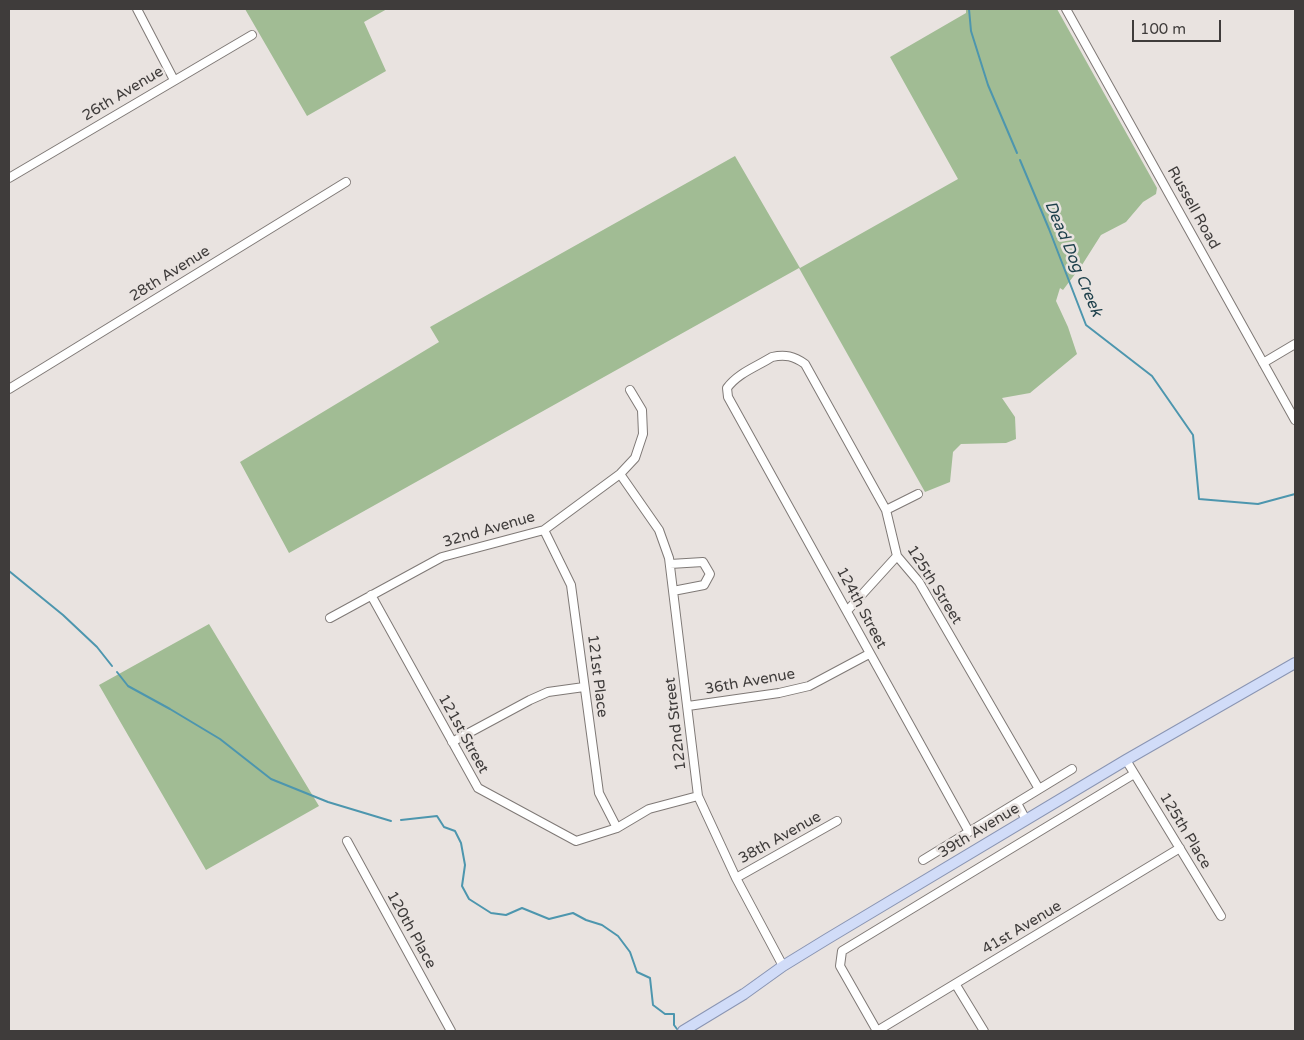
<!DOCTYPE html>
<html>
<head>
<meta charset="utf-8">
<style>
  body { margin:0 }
  #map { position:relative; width:1304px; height:1040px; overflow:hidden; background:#e9e3e0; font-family:"Varela Round",sans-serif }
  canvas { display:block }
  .frame { position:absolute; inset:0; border:10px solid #3f3c3b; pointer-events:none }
  .scale { position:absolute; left:1132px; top:20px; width:89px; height:22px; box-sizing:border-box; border:2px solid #3f3c3b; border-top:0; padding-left:6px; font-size:15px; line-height:18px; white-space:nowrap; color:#3f3c3b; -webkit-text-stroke:4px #e9e3e0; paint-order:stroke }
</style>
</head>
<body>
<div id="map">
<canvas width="1304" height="1040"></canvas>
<div class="frame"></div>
<div class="scale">100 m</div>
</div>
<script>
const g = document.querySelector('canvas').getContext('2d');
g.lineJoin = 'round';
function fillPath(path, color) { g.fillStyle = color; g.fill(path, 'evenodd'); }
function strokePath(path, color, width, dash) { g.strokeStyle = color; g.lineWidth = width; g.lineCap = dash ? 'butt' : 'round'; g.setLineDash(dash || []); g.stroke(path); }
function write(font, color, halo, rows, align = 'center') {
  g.font = font + ' "Varela Round",sans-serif'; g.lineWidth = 5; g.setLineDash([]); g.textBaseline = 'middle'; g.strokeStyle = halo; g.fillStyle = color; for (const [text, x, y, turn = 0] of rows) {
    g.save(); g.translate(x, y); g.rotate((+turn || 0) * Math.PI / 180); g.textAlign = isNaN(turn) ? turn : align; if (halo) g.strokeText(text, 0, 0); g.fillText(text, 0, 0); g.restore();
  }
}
fillPath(new Path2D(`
  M245,9H387L364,22L386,71L307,116Z
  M966,9H1057L1157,188L1156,194L1143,202L1126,222L1101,235L1082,265L1063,290L1060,288L1056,301L1068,327L1077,354L1030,393L1002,398L1015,417L1016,439L1006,443L961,444L953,452L950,482L925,492L799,268L289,553L240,462L439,342L430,327L735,156L800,268L958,179L890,57L966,13Z
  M209,624L319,806L206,870L99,685Z`), '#a1bc94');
strokePath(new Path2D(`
  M969,9L971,31L988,85L1017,153
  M1020,160L1049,229L1086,325L1152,376L1193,435L1199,499L1258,504L1295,494
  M9,571L63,615L97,647L112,666
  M117,672L128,686L170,709L220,739L271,779L328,802L391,821
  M401,820L437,816L444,827L455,831L461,843L465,865L462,886L469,899L491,913L506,915L522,908L549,919L573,913L586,920L602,925L618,936L630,952L637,972L650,978L653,1005L665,1014H674V1025L677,1029`), '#4d96ae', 2);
const minor = new Path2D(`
  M137,9L174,80
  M1066,9L1295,420
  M9,178L252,35
  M1263,363L1295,344
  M9,389L346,182
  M620,474L659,530L669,558L698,796L736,878L783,966
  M886,510L918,494
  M544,530L571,585L599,793L617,828
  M670,564L703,562L710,574L704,585L673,591
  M371,595L478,788L576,841L617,828L649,809L698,796
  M847,611L897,556
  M330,618L442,557L544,530L620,474L635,458L643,434L642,410L630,390
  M688,706L779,693L809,686L869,654
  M452,742L530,700L548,692L584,687
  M1126,760L1221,916
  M1017,803L1026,820
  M969,832L728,397L727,388C738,373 756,367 772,357C785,354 794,356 805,364L886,510L897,556L919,582L1039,789
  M347,841L451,1031
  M923,860L1072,769
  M736,878L837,821
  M956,985L984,1031
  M877,1031L840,966L842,951L1134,774
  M877,1031L1180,848`);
const major = new Path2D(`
  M683,1031L744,994L783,966L827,939L1126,760L1295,663`);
strokePath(minor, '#7f7976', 10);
strokePath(major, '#8a95b3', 12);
strokePath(minor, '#fff', 8);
strokePath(major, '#d1dcf8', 10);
write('15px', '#3f3c3b', '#e9e3e0', [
  ["26th Avenue",123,94,-31],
  ["Russell Road",1193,208,61],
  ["28th Avenue",170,274,-32],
  ["32nd Avenue",489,530,-16],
  ["125th Street",934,585,58],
  ["124th Street",861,608,62],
  ["121st Place",597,676,83],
  ["36th Avenue",750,682,-10],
  ["122nd Street",676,724,-97],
  ["121st Street",463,734,61],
  ["39th Avenue",979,831,-31],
  ["125th Place",1185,831,59],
  ["38th Avenue",780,838,-29],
  ["41st Avenue",1022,928,-31],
  ["120th Place",411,930,61]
]);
write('italic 16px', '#1c3f4a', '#e9e3e0', [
  ["Dead Dog Creek",1073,259,67]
]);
</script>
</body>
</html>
